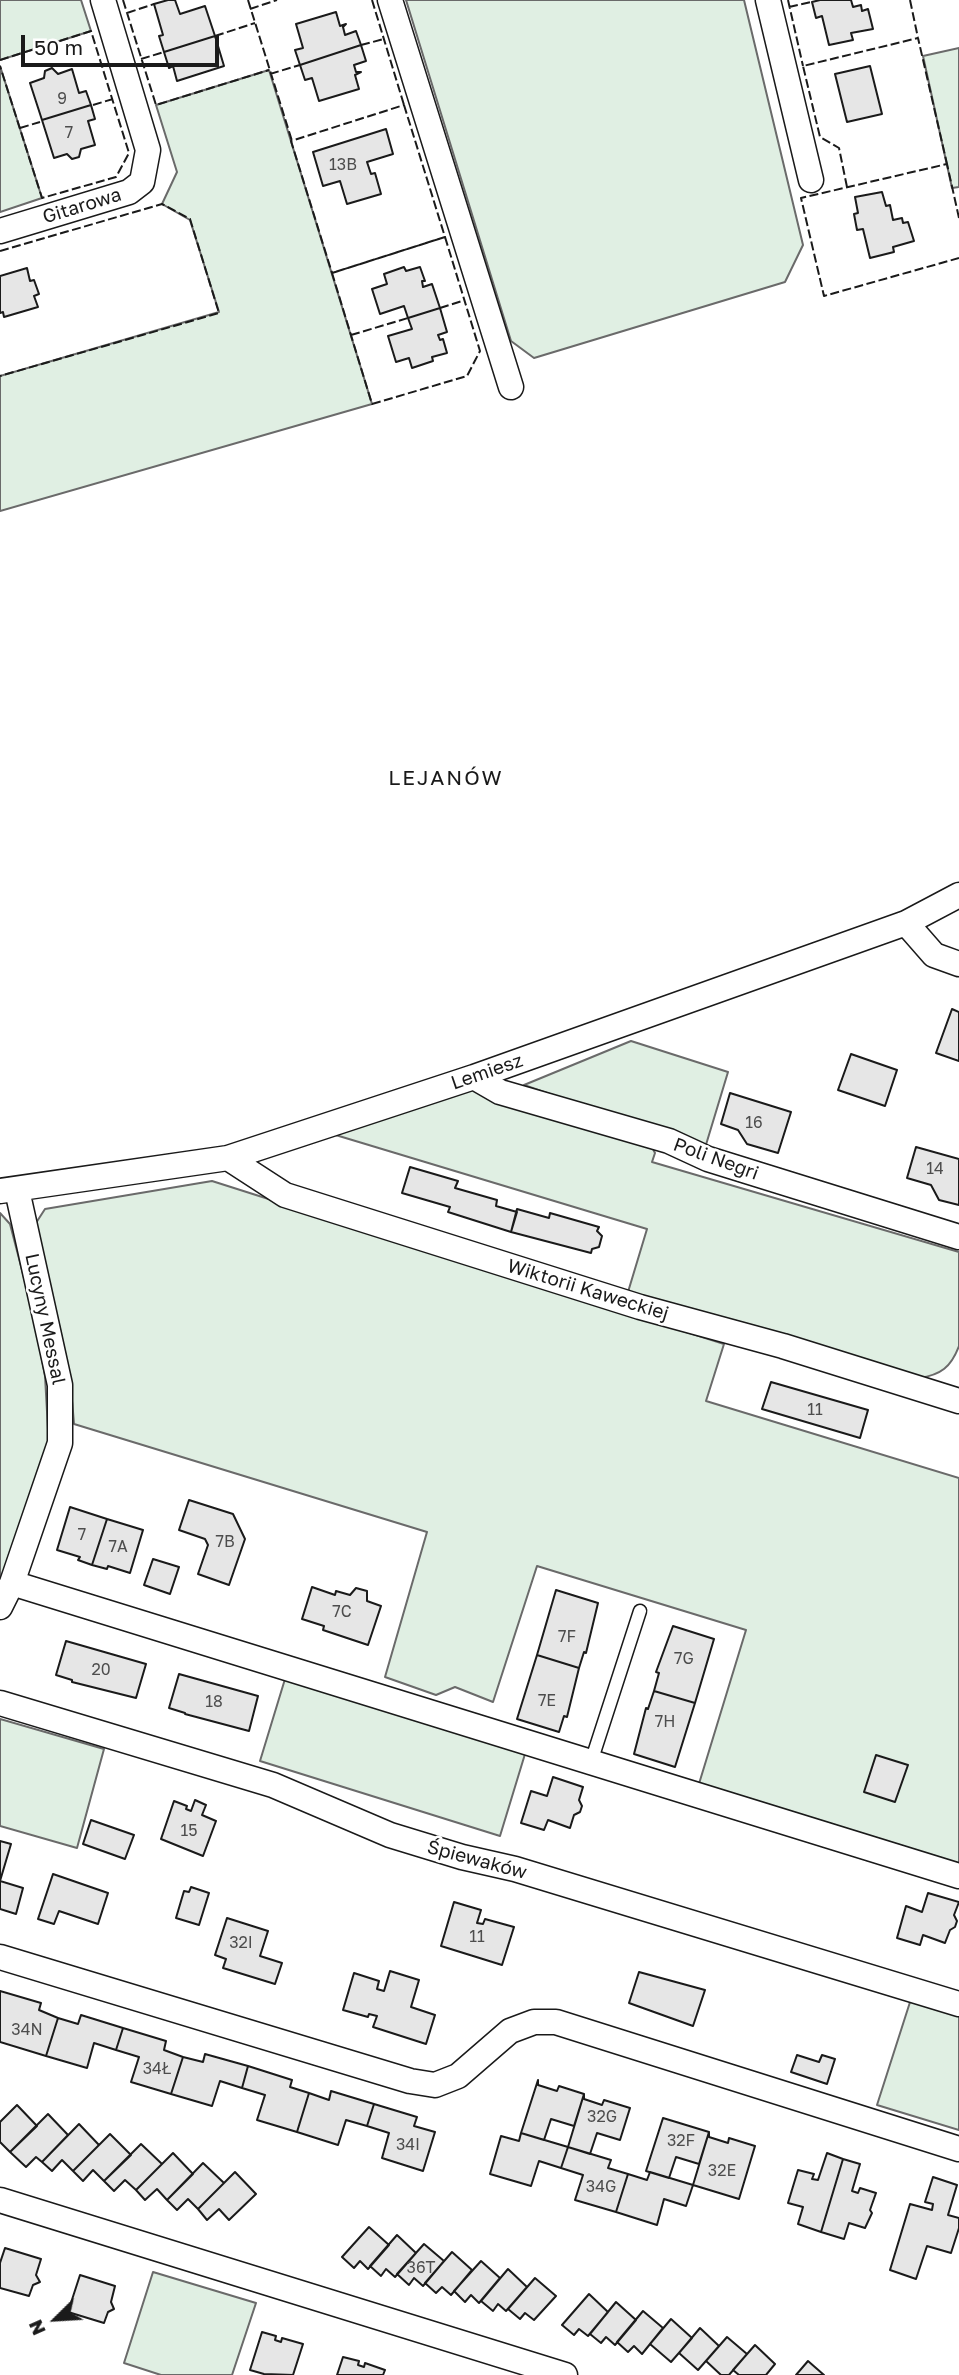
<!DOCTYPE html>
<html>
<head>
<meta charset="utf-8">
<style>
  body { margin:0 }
  #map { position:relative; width:959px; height:2375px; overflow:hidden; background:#fff; font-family:"Golos Text",sans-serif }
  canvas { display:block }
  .north { position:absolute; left:21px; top:2284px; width:70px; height:70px; -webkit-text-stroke:5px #fff; paint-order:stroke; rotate:246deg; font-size:19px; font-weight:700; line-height:28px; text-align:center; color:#1a1a1a }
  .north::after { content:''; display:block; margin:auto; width:24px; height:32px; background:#1a1a1a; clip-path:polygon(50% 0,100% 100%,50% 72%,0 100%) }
  .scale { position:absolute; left:21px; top:35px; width:198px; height:32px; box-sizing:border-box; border:4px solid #1a1a1a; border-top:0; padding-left:9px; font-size:21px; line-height:24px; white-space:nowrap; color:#1a1a1a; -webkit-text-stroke:5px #fff; paint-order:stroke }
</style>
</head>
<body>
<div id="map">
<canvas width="959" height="2375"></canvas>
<div class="north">N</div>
<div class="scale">50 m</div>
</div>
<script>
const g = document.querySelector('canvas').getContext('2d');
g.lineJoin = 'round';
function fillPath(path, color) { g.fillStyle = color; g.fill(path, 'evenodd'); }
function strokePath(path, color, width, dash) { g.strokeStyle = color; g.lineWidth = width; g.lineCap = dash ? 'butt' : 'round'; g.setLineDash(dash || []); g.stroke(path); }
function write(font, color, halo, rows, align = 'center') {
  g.font = font + ' "Golos Text",sans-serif'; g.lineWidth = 5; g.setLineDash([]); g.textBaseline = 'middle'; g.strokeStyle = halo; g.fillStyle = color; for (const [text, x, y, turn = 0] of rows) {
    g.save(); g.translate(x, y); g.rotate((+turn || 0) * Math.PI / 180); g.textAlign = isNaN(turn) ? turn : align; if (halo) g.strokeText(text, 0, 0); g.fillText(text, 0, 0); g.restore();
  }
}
const green = new Path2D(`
  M0,0H81L91,31L0,60Z
  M406,0H744L803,245L785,282L534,358L511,341Z
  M959,48V187L952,188L923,56Z
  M0,66L42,198L0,212Z
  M269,70L372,404L0,511V376L219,312L190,220L162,204L177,172L156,105Z
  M631,1041L728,1072L705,1148L524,1085Z
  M468,1088L650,1143L655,1153L652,1162L959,1252V1346C951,1367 941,1375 919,1378L628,1292L647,1229L329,1133Z
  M212,1181L724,1344L706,1401L959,1478V1868L698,1787L746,1630L537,1566L493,1702L455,1687L436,1695L385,1677L427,1532L74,1424C70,1356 51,1292 34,1226L45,1209Z
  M0,1213L10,1224L35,1320L45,1376L49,1447L0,1585Z
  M285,1679L525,1754L500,1836L260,1761Z
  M0,1719L104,1749L77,1848L0,1826Z
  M911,1999L959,2014V2130L877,2105Z
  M153,2272L256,2303L232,2375H161L124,2363Z`);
fillPath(green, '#e0efe3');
strokePath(green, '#6a6a6a', 2);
const building = new Path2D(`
  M168,0H175L180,14L205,6L215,36L164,52L159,36L163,35L154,4Z
  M820,0H851L853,7L861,5L862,11L868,9L873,29L851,33L853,40L829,45L822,16L816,18L812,2Z
  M336,12L340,26L346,24L343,27L345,35L356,31L361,45L300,65L295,50L303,48L296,24Z
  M215,36L224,66L177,81L173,66L169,68L164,52Z
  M361,45L366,61L354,65L356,72H361L355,75L359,89L319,101L312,78L305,80L300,65Z
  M870,66L882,114L847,122L835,74Z
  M52,68L58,74L72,69L79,93L86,91L91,105L42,120L30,83L44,78L45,71Z
  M91,105L95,119L88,121L95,145L81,149L79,157L72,159L67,154L54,158L42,120Z
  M386,129L393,154L367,162L371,174L375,173L381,194L347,204L340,181L323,186L313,152Z
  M882,192L886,206L890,205L893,220L902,218L903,223L908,222L914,241L893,247L894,252L870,258L863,229L857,230L854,214L858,213L855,197Z
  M404,267L406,271L420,267L425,281H422L423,287L432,284L440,308L408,318L404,306L380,314L372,289L387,284L384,274Z
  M27,268L30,281L34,280L39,294L34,296L38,307L4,317L3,312L0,313V276Z
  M440,308L447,332L438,335L440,340L443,339L447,353L432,357L433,361L412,368L409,358L396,362L388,336L412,329L408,318Z
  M952,1009L959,1012V1061L936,1053Z
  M851,1054L897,1070L885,1106L838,1090Z
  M730,1093L791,1112L778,1153L747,1144L738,1130L721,1124Z
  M916,1147L959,1159V1205L939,1200L931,1185L907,1178Z
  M410,1167L458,1181L455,1188L497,1200L496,1206L517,1212L511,1232L448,1212L450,1207L402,1193Z
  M517,1209L549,1218L550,1213L599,1227L597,1231L602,1236L599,1247L592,1249L591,1253L511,1232Z
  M771,1382L868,1410L860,1438L762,1409Z
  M189,1500L233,1514L245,1539L229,1585L198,1574L208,1545L205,1539L179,1530Z
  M70,1507L107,1519L92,1565L78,1560L80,1557L57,1550Z
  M107,1519L143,1530L130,1573L108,1566L107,1569L92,1565Z
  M153,1559L179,1567L170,1594L144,1585Z
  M312,1587L335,1595L336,1591L350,1595L356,1588L367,1591V1601L381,1606L368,1645L323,1630L324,1626L302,1619Z
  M556,1590L598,1603L586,1653L584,1652L579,1668L537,1655Z
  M673,1626L714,1639L695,1703L654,1691L659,1673L656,1672Z
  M66,1641L146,1664L136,1698L72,1682V1680L56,1675Z
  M537,1655L579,1668L567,1717L564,1716L559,1732L517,1719Z
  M179,1674L258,1696L249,1731L185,1714V1713L169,1708Z
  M654,1691L695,1703L675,1767L634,1754L646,1708L648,1709Z
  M876,1755L908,1765L895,1802L864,1792Z
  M553,1777L583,1787L579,1800L582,1806L580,1812L574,1815L570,1828L548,1820L544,1830L521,1823L531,1791L547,1796Z
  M195,1800L206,1805L202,1815L216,1821L203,1856L161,1839L174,1801L187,1806L186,1809L191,1811Z
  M91,1820L134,1835L125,1859L83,1844Z
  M0,1841L11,1844L0,1881L23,1888L16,1914L0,1909Z
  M53,1874L108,1893L98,1924L59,1911L54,1924L38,1919Z
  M191,1887L209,1893L199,1925L176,1918L184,1891L189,1892Z
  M928,1893L959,1902L954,1915L957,1921L955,1927L950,1930L945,1943L923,1935L920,1945L897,1938L906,1906L922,1912Z
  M454,1902L481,1910L477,1923L483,1924L485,1919L514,1927L502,1965L441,1946Z
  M227,1918L268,1931L260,1956L282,1963L275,1984L223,1968L226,1959L215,1955Z
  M390,1971L419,1980L411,2007L435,2015L426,2044L373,2027L377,2016L369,2014L368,2017L343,2010L354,1973L379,1981L377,1989L384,1991Z
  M639,1972L705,1990L693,2026L629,2003Z
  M0,1991L41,2003L39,2010L58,2018L46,2056L0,2042Z
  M81,2015L123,2028L116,2050L94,2043L87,2068L46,2056L58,2018L78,2024Z
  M123,2028L166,2041L164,2050L183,2057L171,2094L131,2082L139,2057L116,2050Z
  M205,2054L248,2066L242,2088L220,2081L212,2106L171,2094L183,2057L203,2062Z
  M797,2055L819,2062L822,2055L835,2059L827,2084L791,2072Z
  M248,2066L292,2080L290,2087L309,2093L297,2132L257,2120L265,2095L242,2088Z
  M538,2080V2085L557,2091L559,2086L584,2094L574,2126L551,2119L544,2140L521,2133Z
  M331,2091L374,2104L367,2126L346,2120L338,2145L297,2132L309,2093L329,2100Z
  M584,2094V2099L602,2105L604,2100L630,2108L620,2140L597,2133L590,2154L568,2147Z
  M374,2104L417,2117L414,2126L435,2132L423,2171L382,2158L389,2133L367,2126Z
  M17,2105L37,2126L10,2152L0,2142V2122Z
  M48,2114L68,2135L42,2162L36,2157L26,2167L10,2152Z
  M663,2118L709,2132L699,2164L676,2157L669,2178L646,2171Z
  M79,2124L99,2145L73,2171L62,2160L52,2171L42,2162Z
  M709,2132V2137L728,2143L729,2138L755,2146L739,2199L693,2185Z
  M521,2133L568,2147L561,2168L539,2161L531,2186L490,2174L501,2136L519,2141Z
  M110,2134L131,2155L104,2181L93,2170L83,2181L73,2171Z
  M141,2144L162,2164L136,2190L125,2180L114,2191L104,2181Z
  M568,2147L611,2160L608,2168L628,2174L616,2212L575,2200L583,2175L561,2168Z
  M173,2153L193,2174L167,2200L157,2189L145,2200L136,2190Z
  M827,2153L843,2159L821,2232L798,2224L803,2207L788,2203L798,2170L814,2174L812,2179L818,2180Z
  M843,2159L860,2164L852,2191L858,2193L860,2188L876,2193L870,2210L872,2213L865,2228L849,2223L844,2239L821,2232Z
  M203,2163L224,2183L198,2209L188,2199L177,2210L167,2200Z
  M235,2172L256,2194L229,2220L219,2209L207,2220L198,2209Z
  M650,2172L693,2185L686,2206L664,2199L657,2225L616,2212L628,2174L647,2180Z
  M933,2177L957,2185L948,2215L959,2218V2228L951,2253L927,2246L916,2279L890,2270L910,2204L932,2210L933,2204L925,2202Z
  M369,2227L389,2245L368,2269L360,2261L354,2268L342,2257Z
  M397,2235L416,2253L395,2277L386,2269L381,2276L370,2266Z
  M424,2244L444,2261L423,2286L414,2278L409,2285L397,2274Z
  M5,2248L41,2259L36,2275L40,2282L33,2285L29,2296L0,2288V2263Z
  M452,2252L472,2270L451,2295L442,2287L436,2293L425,2283Z
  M481,2261L500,2278L479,2303L471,2295L465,2302L454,2291Z
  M508,2269L527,2287L506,2311L498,2304L493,2311L481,2301Z
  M80,2275L115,2286L111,2302L114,2309L108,2312L104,2323L68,2312Z
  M535,2278L556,2296L534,2320L525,2313L520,2319L508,2309Z
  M589,2294L608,2312L588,2336L579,2329L574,2335L562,2325Z
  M616,2302L636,2320L615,2345L606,2337L601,2343L590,2334Z
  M643,2311L663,2328L642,2354L634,2346L628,2352L617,2342Z
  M671,2319L692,2338L671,2362L650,2344Z
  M700,2328L719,2346L698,2370L679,2353Z
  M262,2332L276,2336L275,2340L281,2342L282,2338L303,2344L293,2375L264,2374L250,2370Z
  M727,2337L747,2354L729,2375H721L706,2361Z
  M755,2345L775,2364L766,2375H739L733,2370Z
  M343,2357L359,2361L358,2365L364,2367L365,2363L385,2370L383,2375H337Z
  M808,2361L824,2375H796Z`);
fillPath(building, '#e6e6e6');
strokePath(building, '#1a1a1a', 2);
const service = new Path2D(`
  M591,1762L640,1611`);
const minor = new Path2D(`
  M390,0L511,387
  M768,0L811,180
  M0,231L129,192L142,182L148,150L103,0
  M906,923L934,955L959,964
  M474,1077L500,1092L669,1141L708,1159L959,1237
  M228,1158L285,1195L640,1307L783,1346L959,1401
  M0,1191L228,1158L474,1077L906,923L959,895
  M12,1583L959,1876
  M0,1607L12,1583L60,1443V1385L17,1190
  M0,1703L273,1785L390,1835L462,1857L515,1869L959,2004
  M0,1957L410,2081L435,2085L458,2076L510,2031L534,2022H556L959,2149
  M0,2200L565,2375`);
strokePath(service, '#1a1a1a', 15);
strokePath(minor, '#1a1a1a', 27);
strokePath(service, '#fff', 12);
strokePath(minor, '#fff', 24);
strokePath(new Path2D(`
  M123,0L156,105L269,70
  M248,0L292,141
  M372,0L404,105L402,106
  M788,0L803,66
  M910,0L918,38
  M789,7L811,2
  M250,9L277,0
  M127,13L154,4
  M215,36L255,23
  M361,45L384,39
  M141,59L164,52
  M0,60L91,31L129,153L116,177L42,198L0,66
  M270,74L300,65
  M93,105L113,99
  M404,105L445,237L332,273L291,141Z
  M20,128L40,122
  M847,187L839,148L820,137L803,66L918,38L947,164
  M959,218L947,164L801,198L824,296L959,258
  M445,237L480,351L467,376L372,404L332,273Z
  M0,251L162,204L190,219L219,313L0,376
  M440,308L465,300
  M351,335L408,318`), '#1a1a1a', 2, [9, 3.5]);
write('16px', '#4d4d4d', null, [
  ["9",62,99],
  ["7",69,133],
  ["13B",343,165],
  ["16",754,1123],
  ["14",935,1169],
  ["11",815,1410],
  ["7",82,1535],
  ["7B",225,1542],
  ["7A",118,1547],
  ["7C",342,1612],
  ["7F",567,1637],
  ["7G",684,1659],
  ["20",101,1670],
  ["7E",547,1701],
  ["18",214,1702],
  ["7H",665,1722],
  ["15",189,1831],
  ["11",477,1937],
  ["32I",241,1943],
  ["34N",27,2030],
  ["34Ł",157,2069],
  ["32G",602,2117],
  ["32F",681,2141],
  ["34I",408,2145],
  ["32E",722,2171],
  ["34G",601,2187],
  ["36T",421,2268]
]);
write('19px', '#1a1a1a', '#fff', [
  ["Gitarowa",82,206,-17],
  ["Lemiesz",487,1072,-19],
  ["Poli Negri",716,1159,20],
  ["Wiktorii Kaweckiej",588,1290,17],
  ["Lucyny Messal",45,1319,78],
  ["Śpiewaków",477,1860,15]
]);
g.letterSpacing = '2px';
write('21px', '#1a1a1a', '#fff', [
  ["LEJANÓW",446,778]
]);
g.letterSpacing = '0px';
</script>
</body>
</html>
